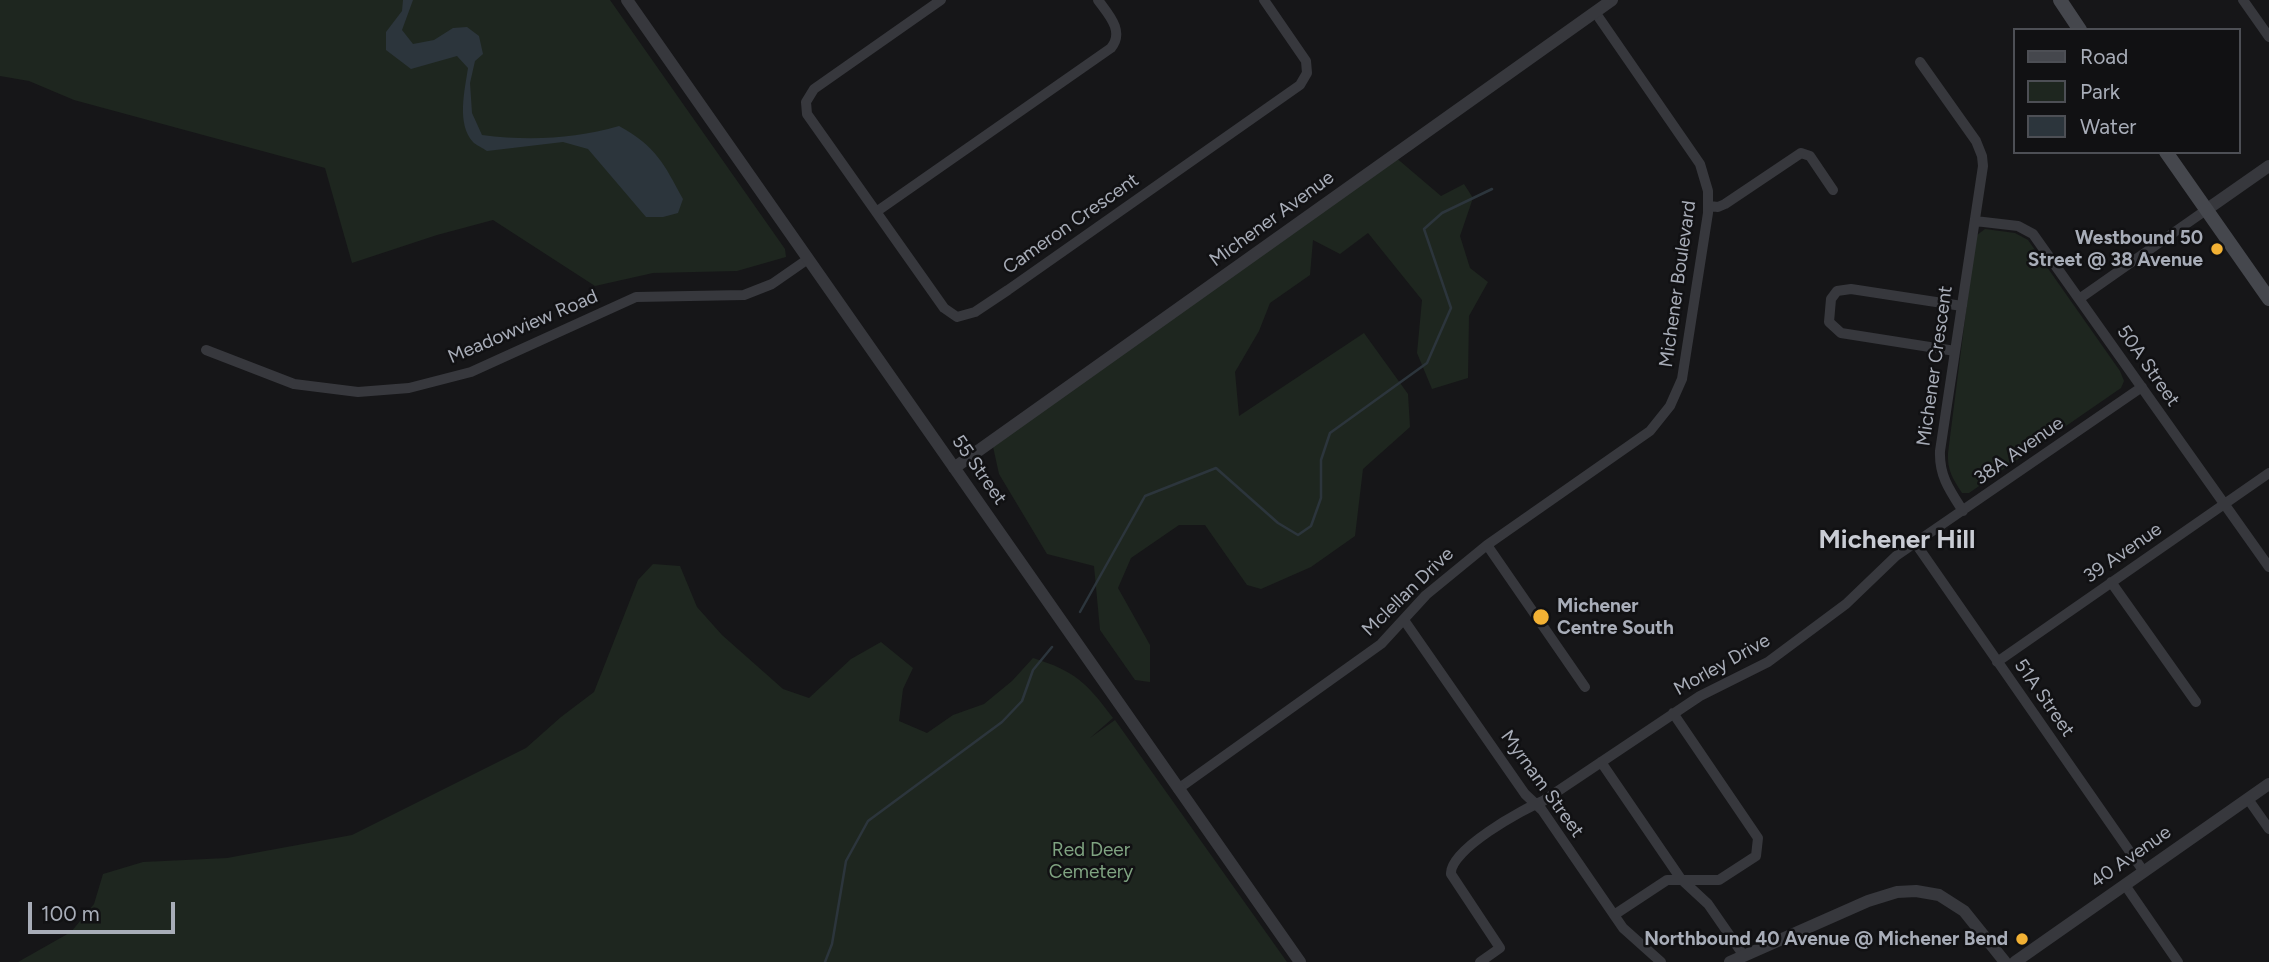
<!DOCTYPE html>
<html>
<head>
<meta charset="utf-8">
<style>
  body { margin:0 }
  #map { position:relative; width:2269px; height:962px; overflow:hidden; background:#161618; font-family:Figtree,sans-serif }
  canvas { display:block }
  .legend { position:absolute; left:2013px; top:28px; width:228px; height:126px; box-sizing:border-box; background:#111113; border:2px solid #4d4f55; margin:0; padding:9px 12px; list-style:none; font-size:21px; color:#a8adb8 }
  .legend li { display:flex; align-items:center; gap:14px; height:35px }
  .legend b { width:35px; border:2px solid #4d4f55 }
  .scale { position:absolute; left:28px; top:902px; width:147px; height:32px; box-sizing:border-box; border:4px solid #a8adb8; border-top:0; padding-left:9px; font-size:21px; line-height:24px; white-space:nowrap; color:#a8adb8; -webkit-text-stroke:5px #111113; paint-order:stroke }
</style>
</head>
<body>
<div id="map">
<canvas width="2269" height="962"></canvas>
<ul class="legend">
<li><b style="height:9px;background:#45474d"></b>Road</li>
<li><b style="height:19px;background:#1e261f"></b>Park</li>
<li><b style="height:19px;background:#2c353c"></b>Water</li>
</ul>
<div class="scale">100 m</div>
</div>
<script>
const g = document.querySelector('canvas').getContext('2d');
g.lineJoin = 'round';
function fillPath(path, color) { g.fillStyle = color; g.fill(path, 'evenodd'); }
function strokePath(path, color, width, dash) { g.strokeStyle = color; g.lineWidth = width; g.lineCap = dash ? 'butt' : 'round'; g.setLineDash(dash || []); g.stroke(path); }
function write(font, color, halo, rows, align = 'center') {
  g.font = font + ' Figtree,sans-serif'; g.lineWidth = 5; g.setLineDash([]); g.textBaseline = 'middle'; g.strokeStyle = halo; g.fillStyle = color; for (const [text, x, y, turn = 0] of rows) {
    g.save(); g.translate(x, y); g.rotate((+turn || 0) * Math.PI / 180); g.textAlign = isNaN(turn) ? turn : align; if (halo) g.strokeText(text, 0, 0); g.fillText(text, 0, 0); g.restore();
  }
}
fillPath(new Path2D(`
  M0,0H610L785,249L786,257L737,271L653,273L595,286L493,220L437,235L352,263L325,168L74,100L29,81L0,76Z
  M1394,156L1441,196L1464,184L1473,198L1460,236L1470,268L1488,282L1469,316L1468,378L1432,389L1417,353L1422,300L1368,233L1340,254L1313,240L1310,275L1270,303L1259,331L1235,372L1239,416L1364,333L1408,394L1410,427L1363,469L1355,536L1311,567L1261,589L1247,585L1205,525H1179L1131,558L1118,588L1150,645V682L1135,680L1100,630L1094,566L1047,554L999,474L992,442Z
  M1985,229L2015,233L2028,240L2120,371L2124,381L2121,388L1969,493H1962C1953,479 1947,470 1948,453L1975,240L1977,235Z
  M653,564L680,566L697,607L722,635L783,689L809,698L851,659L881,642L913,668L903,689L899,721L927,733L953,715L984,704L1012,681L1033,658C1075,671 1087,683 1113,718L1090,738L1115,720L1287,962H18L71,932L94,904L103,874L143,862L227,858L352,835L526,748L561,717L594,692L638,580Z`), '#1e261f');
fillPath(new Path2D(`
  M403,0H413L402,30L413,44L434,40L453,28L467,27L479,36L483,54L475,61L470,83L472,113L482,135C529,141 574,139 619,126C656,146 664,164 683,199L678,213L663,217H646L588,149L563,142L487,151C483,148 476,145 473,142C456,124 465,89 468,68L457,56L411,69L386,50V32L402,11Z`), '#2c353c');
strokePath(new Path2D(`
  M1080,612L1145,496L1216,468L1278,523L1298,535L1311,526L1321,498V460L1330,433L1427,363L1451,308L1424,229L1442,213L1492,189
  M825,962L832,944L846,861L868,821L1002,722L1022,701L1033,670L1052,647`), '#2c353c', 2.5);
strokePath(new Path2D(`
  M941,0L814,89L806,102L807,114L944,308L957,317L975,312L1008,290L1300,85L1307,73L1306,61L1264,0
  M2243,0L2269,37
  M1920,62L1976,141L1982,156L1983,166L1940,451C1939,476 1950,491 1963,511
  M1709,206L1718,207L1725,204L1801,153L1810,156L1833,190
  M876,212L1111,48C1125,31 1108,14 1098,0
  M1975,221L2018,226L2033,234L2269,567
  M2079,299L2206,210
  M206,350L294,384L358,392L409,388L471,372L636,297L744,295L772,284L808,259
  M1955,351L1841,333L1829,322L1831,299L1837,291L1851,289L1962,306
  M1916,544L2144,872
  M1487,545L1650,431L1670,406L1682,379L1708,213V191L1700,164L1595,12
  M2111,582L2196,702
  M1404,620L1525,794L1542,810L1623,928L1661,962
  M1997,662L2269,473
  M1601,762L1681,879L1708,904L1744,956
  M1178,789L1381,644L1426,595L1487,545L1585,687
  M2248,799L2269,829
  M2125,885L2178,962
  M1614,915L1667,880H1719L1756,856L1758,838L1673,713
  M1480,962L1500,948L1451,874C1449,850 1523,809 1543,801L1700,696L1768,662L1846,604L1896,556L2142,387`), '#37383d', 10);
strokePath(new Path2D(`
  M627,0L1300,962
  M2206,210L2269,166
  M954,468L1612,0
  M1730,962L1868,901L1897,892L1916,891L1939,895L1964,911L2005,962
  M2015,962L2269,784`), '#37383d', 12);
strokePath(new Path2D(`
  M2060,0L2080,30
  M2166,152L2269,299`), '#45474d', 14);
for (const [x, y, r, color] of [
  [2217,249,7,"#f2b134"],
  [1541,617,9,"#f2b134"],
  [2022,939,7,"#f2b134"]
]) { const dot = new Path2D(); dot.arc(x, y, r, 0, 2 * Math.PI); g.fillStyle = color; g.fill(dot); strokePath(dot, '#111113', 2.5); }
write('19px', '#a8adb8', '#111113', [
  ["Michener Avenue",1272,219,-36],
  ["Cameron Crescent",1071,224,-35],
  ["Michener Boulevard",1678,284,-82],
  ["Meadowview Road",523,327,-23],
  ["Michener Crescent",1935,366,-82],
  ["50A Street",2148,366,55],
  ["38A Avenue",2019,451,-35],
  ["55 Street",979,470,55],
  ["39 Avenue",2123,553,-35],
  ["Mclellan Drive",1408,592,-44],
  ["Morley Drive",1722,665,-29],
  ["51A Street",2044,698,55],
  ["Myrnam Street",1542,784,54],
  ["40 Avenue",2131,857,-35]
]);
write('bold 19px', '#a8adb8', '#111113', [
  ["Westbound 50",2203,238],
  ["Street @ 38 Avenue",2203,260],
  ["Michener",1557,606,"left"],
  ["Centre South",1557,628,"left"],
  ["Northbound 40 Avenue @ Michener Bend",2008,939]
], 'right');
write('19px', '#7fa381', '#111113', [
  ["Red Deer",1091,850],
  ["Cemetery",1091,872]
]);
write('bold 26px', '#c9ccd4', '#111113', [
  ["Michener Hill",1897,540]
]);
</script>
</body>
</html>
